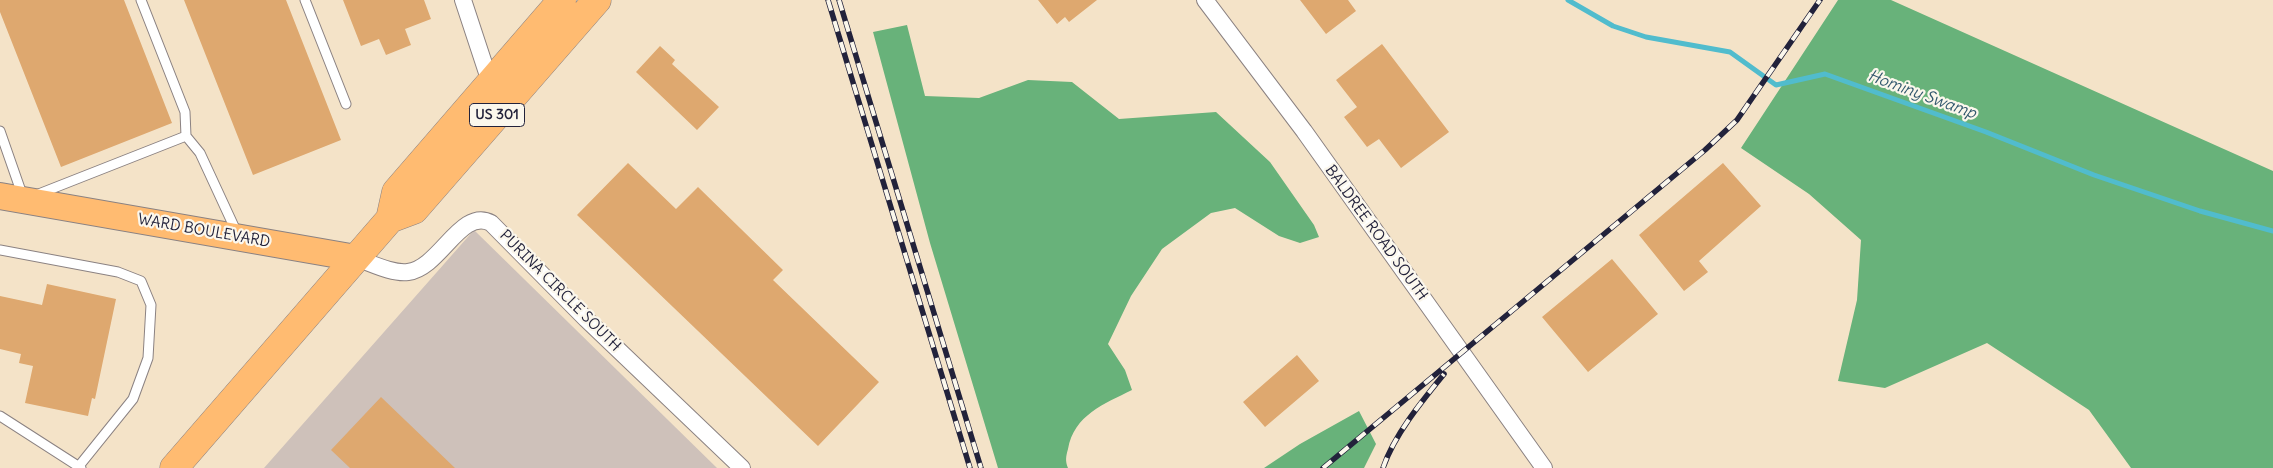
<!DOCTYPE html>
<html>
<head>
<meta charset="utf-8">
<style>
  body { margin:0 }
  canvas { display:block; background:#f4e3c8 }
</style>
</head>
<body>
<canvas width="2273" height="468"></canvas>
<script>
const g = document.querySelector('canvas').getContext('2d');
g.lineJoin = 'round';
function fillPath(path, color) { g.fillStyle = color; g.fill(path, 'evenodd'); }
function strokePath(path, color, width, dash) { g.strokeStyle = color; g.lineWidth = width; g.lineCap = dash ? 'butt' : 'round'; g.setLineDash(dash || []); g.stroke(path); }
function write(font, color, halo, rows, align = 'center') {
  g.font = font + ' Delius,sans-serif'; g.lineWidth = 4.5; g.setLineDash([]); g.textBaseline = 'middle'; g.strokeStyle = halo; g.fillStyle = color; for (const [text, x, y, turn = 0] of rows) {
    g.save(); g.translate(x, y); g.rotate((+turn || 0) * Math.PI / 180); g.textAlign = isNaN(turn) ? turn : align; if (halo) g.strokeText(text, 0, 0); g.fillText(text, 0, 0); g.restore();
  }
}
fillPath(new Path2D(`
  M474,230L717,468H264Z`), '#cec1ba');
fillPath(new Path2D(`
  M1838,0H1891L2273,171V468H2131L2089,410L1987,343L1885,388L1838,381L1857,300L1861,240L1809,194L1741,148Z
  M907,25L925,96L979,98L1028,80L1072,82L1119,119L1216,112L1270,162L1314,225L1319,237L1300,243L1279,236L1235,208L1211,213L1162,249L1131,296L1108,344L1125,370L1132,390C1104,404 1074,415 1068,449C1066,456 1065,461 1068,468H998L930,243L873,32Z
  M1359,411L1376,444L1364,468H1264L1300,444Z`), '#68b27a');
strokePath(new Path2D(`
  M1568,0L1613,26L1646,37L1730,52L1776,85L1825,74L1986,132L2094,175L2200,211L2273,231`), '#51bccd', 5);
fillPath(new Path2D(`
  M0,0H124L172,123L61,167L0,12Z
  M184,0H286L341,140L253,175Z
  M343,0H424L431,19L405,29L411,45L386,55L379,39L361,46Z
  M1038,0H1097L1069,22L1065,17L1057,24Z
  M1300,0H1348L1356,11L1326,34Z
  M1382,44L1449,132L1401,168L1379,139L1367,147L1344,117L1357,107L1336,80Z
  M660,46L675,60L672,64L719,107L697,130L636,72Z
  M628,163L676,209L698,187L783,270L773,280L879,382L818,446L577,215Z
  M1723,163L1761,206L1699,261L1708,272L1684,291L1639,235Z
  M1612,259L1658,314L1588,372L1542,317Z
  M47,284L116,299L95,399L92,398L88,416L25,403L33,366L19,363L21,354L0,349V296L42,305Z
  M1297,355L1319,381L1265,427L1243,402Z
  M381,397L455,468H350L331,450Z`), '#dea86f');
const lane = new Path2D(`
  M141,0L185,112L186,136
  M305,0L346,104
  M0,131L23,197
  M36,195L186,136L200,153L237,233
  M0,250L118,272L141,281L151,305L148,358L133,399L79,466
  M0,416L81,468`);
const street = new Path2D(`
  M463,0L492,88
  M1205,0L1304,131L1544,468
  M356,258C371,263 392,274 408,272C440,268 461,207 491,223L586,319L742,468`);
const primary = new Path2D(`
  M0,196L356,258`);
const highway = new Path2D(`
  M390,219L396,192L562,0
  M174,468L390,219L414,210L597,0`);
strokePath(lane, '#8b8282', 11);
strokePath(street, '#8b8282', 18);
strokePath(primary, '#8b8282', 28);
strokePath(highway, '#8b8282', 29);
strokePath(lane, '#fff', 9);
strokePath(street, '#fff', 16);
strokePath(primary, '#ffbb71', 26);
strokePath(highway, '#ffbb71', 28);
const rail = new Path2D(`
  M828,0L970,468
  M839,0L981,468
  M1323,468L1705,150L1737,120L1820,0
  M1383,468C1394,435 1422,401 1444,374`);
strokePath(rail, '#22223b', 5.5);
strokePath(rail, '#fbf7ec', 4, [11]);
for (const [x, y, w] of [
  [497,115,55]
]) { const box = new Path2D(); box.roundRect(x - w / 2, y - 11.5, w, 23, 4); g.fillStyle = '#fbf7ec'; g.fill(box); strokePath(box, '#22223b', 1); }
write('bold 14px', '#22223b', null, [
  ["US 301",497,115]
]);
write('15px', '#22223b', '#fbf7ec', [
  ["WARD BOULEVARD",204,231,10],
  ["BALDREE ROAD SOUTH",1376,233,54],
  ["PURINA CIRCLE SOUTH",560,291,45]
]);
write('italic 16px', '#32586e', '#fbf7ec', [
  ["Hominy Swamp",1922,95,20]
]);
</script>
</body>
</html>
